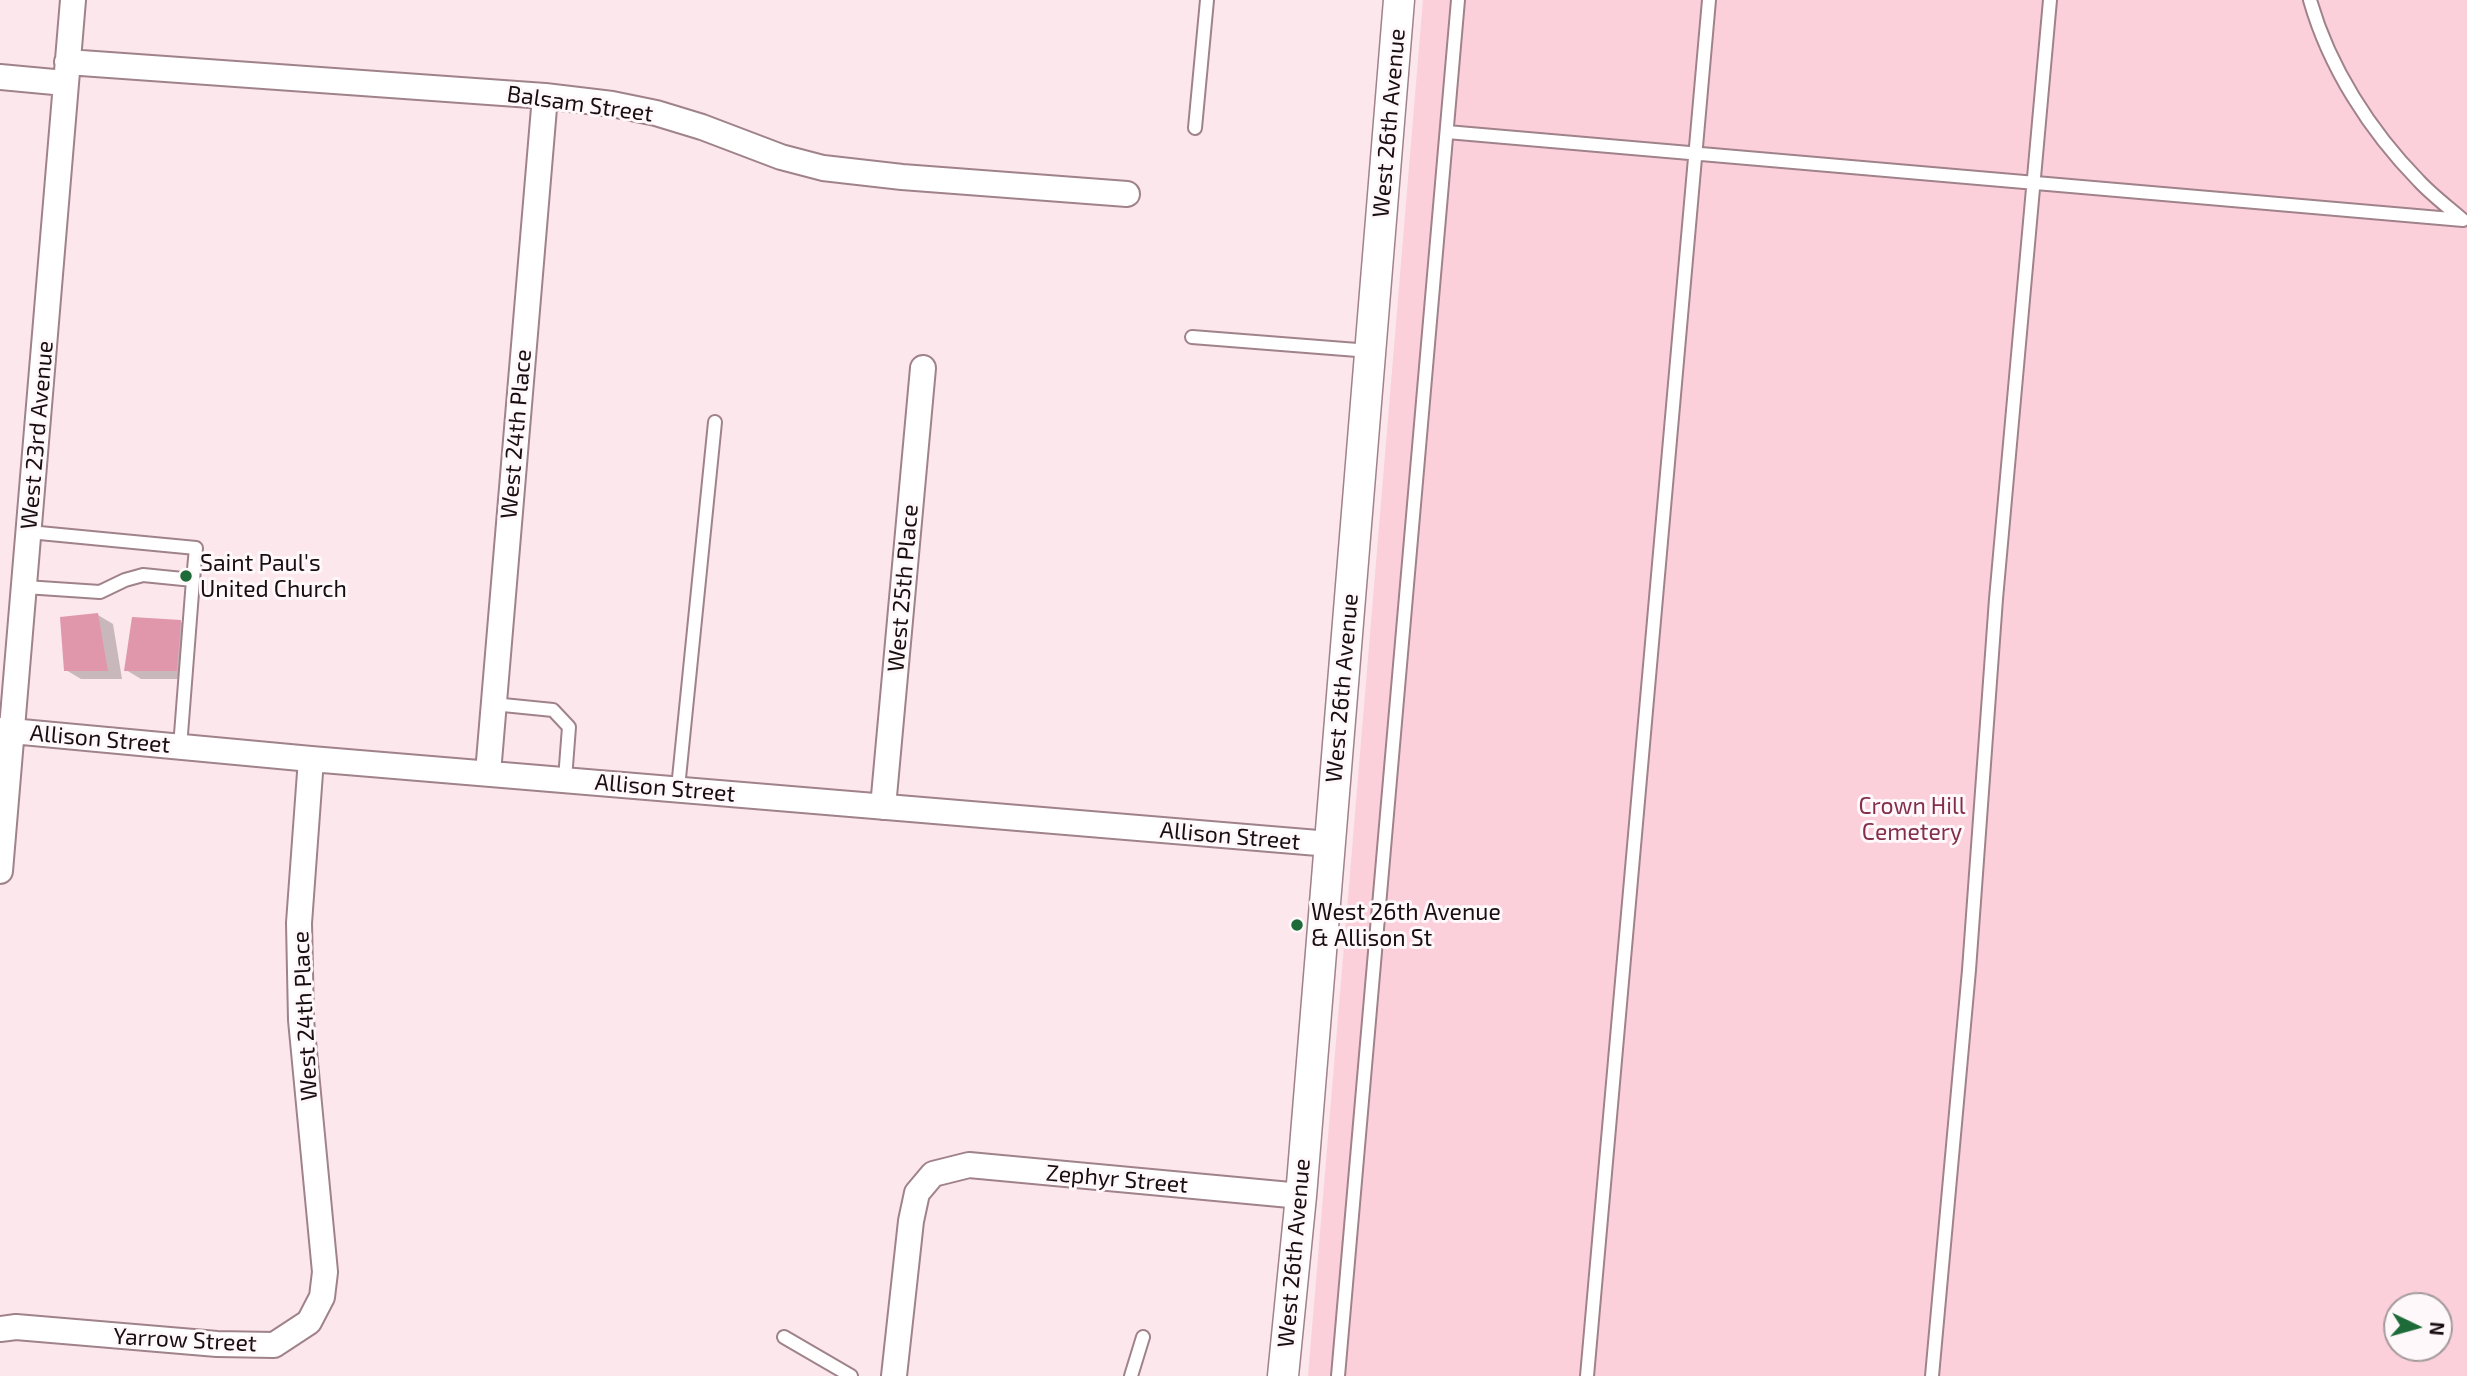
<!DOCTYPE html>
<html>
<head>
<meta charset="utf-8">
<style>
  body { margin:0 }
  #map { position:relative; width:2467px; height:1376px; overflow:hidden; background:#fbe7ec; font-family:"Exo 2",sans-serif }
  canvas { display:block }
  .north { position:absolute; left:2383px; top:1292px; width:70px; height:70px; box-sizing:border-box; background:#fff8fa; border:2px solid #a39a9c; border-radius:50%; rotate:95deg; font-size:19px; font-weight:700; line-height:28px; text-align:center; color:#180d10 }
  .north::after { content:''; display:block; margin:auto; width:24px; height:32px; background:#1e6b3a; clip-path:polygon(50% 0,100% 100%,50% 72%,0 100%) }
</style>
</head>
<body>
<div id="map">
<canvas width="2467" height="1376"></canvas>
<div class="north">N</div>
</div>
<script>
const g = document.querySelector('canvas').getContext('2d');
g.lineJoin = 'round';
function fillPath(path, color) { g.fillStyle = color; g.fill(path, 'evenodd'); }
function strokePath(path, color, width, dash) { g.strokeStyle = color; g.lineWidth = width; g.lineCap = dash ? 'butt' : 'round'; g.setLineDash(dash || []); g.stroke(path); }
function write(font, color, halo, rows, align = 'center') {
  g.font = font + ' "Exo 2",sans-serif'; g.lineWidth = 6; g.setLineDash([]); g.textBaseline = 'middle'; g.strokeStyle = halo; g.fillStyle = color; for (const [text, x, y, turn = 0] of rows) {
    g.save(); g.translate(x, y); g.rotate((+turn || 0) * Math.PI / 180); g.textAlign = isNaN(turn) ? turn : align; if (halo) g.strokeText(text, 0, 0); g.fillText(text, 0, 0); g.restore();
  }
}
fillPath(new Path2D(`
  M1423,0H2467V1376H1308ZM2397,1306H2439V1348H2397Z`), '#fcd0db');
fillPath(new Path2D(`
  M98,615L113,624L122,679H81L66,670Z
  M181,622L196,630L192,679H141L126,670Z`), '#0003');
fillPath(new Path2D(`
  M98,613L108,671H64L60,617Z
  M132,617L181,620L177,671H124Z`), '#e097ab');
const service = new Path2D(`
  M2310,0C2329,67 2370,131 2419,181C2432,195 2448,207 2463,220
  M1195,128L1207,0
  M1447,132L2463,220
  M1192,337L1370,351
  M25,587L100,592L125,580L143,575L193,580L196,548L29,532
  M493,704L553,710L569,727L565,779
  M180,747L193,580
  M678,788L715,422
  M784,1337L851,1376
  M1131,1376L1143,1337
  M1338,1376L1458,0
  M1587,1376L1709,0
  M1932,1376L1969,970L1996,599L2050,0`);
const minor = new Path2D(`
  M67,62L545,96L612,104L656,113L702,127L781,157L823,168L902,177L1127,194
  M0,77L65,83
  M0,730L311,759L1330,844
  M488,773L545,96
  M883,807L923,368
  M0,871L73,0
  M0,1329L16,1327L217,1344L274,1345L309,1322L322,1297L325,1272L301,1020L299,923L311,759
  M894,1376L911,1221L917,1193L933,1174L969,1165L1301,1196`);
const tertiary = new Path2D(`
  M1283,1376L1301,1196L1399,0`);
strokePath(service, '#a0828a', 16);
strokePath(minor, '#a0828a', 28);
strokePath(tertiary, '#a0828a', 33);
strokePath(service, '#fff', 12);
strokePath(minor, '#fff', 24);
strokePath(tertiary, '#fff', 30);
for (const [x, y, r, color] of [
  [186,576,7,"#1e6b3a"],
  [1297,925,7,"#1e6b3a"]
]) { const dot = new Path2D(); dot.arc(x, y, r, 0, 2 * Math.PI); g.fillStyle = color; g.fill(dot); strokePath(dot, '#fff8fa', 2.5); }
write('23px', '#180d10', '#fff8fa', [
  ["Balsam Street",580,104,8],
  ["West 26th Avenue",1389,123,-85],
  ["West 24th Place",516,434,-85],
  ["West 23rd Avenue",37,435,-85],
  ["West 25th Place",903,588,-85],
  ["West 26th Avenue",1342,688,-85],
  ["Allison Street",100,739,5],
  ["Allison Street",665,788,5],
  ["Allison Street",1230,836,5],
  ["West 24th Place",305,1016,-93],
  ["Zephyr Street",1117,1179,5],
  ["West 26th Avenue",1294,1253,-85],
  ["Yarrow Street",185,1340,3]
]);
write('23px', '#180d10', '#fff8fa', [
  ["Saint Paul's",200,563],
  ["United Church",200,589],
  ["West 26th Avenue",1311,912],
  ["& Allison St",1311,938]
], 'left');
write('23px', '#842e4c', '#fff8fa', [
  ["Crown Hill",1912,806],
  ["Cemetery",1912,832]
]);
</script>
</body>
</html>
